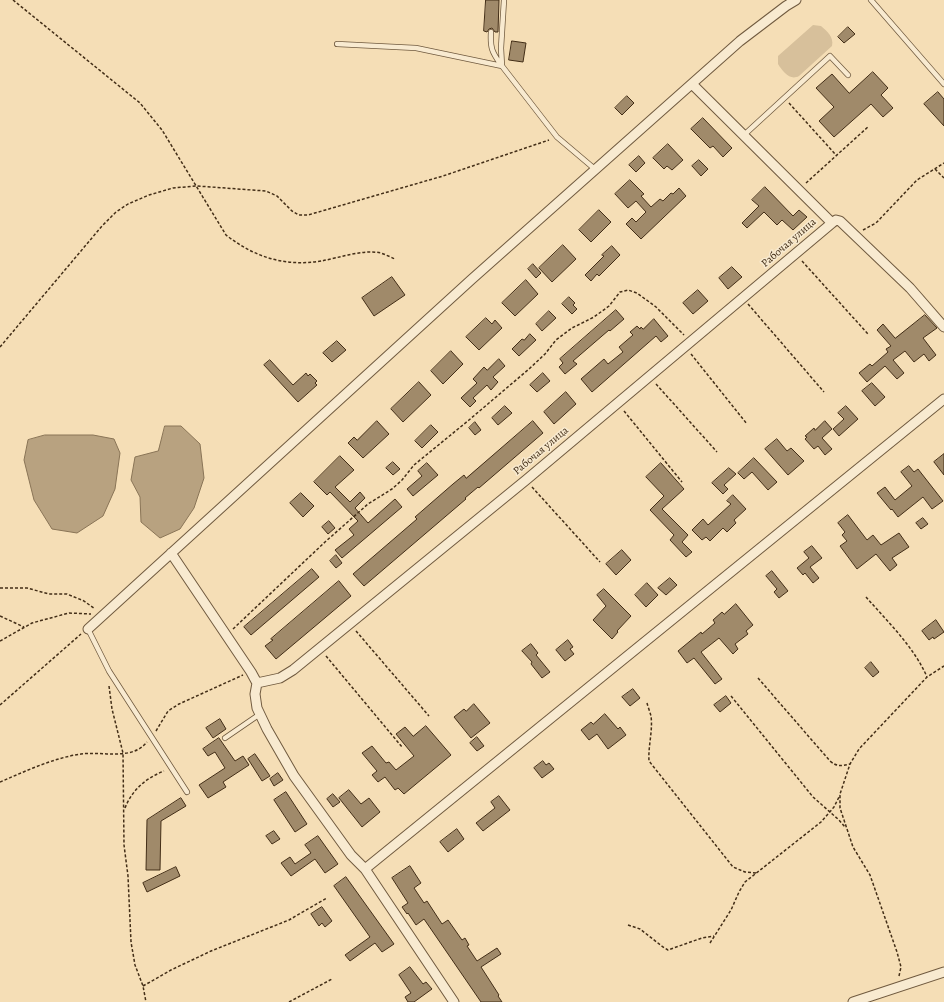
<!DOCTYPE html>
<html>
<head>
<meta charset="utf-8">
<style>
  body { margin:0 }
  canvas { display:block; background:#f5deb6 }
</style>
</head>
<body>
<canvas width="944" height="1002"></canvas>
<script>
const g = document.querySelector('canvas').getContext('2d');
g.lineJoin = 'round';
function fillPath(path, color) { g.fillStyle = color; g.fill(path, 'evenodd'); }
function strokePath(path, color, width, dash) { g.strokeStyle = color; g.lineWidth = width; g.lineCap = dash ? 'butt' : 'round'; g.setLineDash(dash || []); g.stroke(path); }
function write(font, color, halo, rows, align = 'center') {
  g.font = font + ' Alegreya,serif'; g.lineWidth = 3; g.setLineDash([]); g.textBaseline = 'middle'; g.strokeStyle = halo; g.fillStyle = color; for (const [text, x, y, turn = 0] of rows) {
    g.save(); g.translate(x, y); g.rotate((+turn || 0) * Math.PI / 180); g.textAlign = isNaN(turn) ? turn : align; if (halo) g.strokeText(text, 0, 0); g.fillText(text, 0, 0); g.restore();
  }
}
fillPath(new Path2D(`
  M813,25L821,26C827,31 834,37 832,46L799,76C790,81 783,72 778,64V56Z`), '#d7c09b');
const water = new Path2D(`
  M165,426H181L200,444L204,478L194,508L180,529L160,538L141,522L140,497L131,480L135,457L158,451Z
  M45,435H93L114,439L120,453L115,489L103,516L77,533L52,529L34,500L24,460L28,440Z`);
fillPath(water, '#b8a280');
strokePath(water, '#897456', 1);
const building = new Path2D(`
  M486,0H499L498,32H495L492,28L489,29L487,32L484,31Z
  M848,27L855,34L844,43L838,37Z
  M512,41L526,43L523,62L509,60Z
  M873,72L888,88L881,95L893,108L883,117L871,104L834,137L819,121L834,107L816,88L832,74L849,93Z
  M938,92L944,99V126L924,104Z
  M627,96L634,103L622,115L615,108Z
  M703,118L732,148L723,157L713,146L710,148L691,129Z
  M668,144L683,160L672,170L667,166L664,169L653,158Z
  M639,156L645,163L636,172L629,165Z
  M699,160L708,169L701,176L692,166Z
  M630,180L644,194L641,196L651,207L660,199L663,201L671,193L673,194L679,188L686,196L641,239L626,224L632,218L636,222L646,212L636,201L628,208L615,194Z
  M765,187L793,216L799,210L807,217L793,230L782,220L777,225L764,212L747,228L742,223L759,206L752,200Z
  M599,210L611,222L591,242L579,230Z
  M563,245L576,259L552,282L539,268Z
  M612,246L620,255L599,276L597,274L591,281L585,275L604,256L602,255Z
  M533,264L541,273L536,278L528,269Z
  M732,267L742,277L728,289L719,278Z
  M392,277L405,295L374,316L362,298Z
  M526,280L538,294L515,316L502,303Z
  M698,290L708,301L693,314L683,303Z
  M569,297L575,303L573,305L577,309L572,314L562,304Z
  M616,310L624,319L610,331L609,330L573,361L577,364L565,374L559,367L563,363L560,359Z
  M549,311L556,318L542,331L536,324Z
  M925,315L937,328L923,338L936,355L929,361L924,354L914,362L905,351L893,360L904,373L897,379L885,366L867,382L859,373L870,364L872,366L888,352L886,349L891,346L877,330L883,324L895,338Z
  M486,318L492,324L495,320L502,328L479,350L466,337Z
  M654,319L668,336L661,342L656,336L592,392L581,379L604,359L608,364L623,352L619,347L633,335L630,332L637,326L640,329L641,327L643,329Z
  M530,334L536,340L519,356L512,349L522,339L524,340Z
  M337,341L346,350L332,362L323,353Z
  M451,351L463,364L443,384L431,371Z
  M499,359L505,366L493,377L498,382L491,390L487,385L473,398L476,401L470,407L461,398L477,383L473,379L484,367L487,370Z
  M270,360L293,385L306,373L308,376L310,374L317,381L315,383L317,385L298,402L264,365Z
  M543,373L550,381L537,392L530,385Z
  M419,382L431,395L403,422L391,409Z
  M872,383L885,397L875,406L862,391Z
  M566,392L576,404L554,424L544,412Z
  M505,406L512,413L498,425L492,418Z
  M846,406L858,419L839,436L833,429L844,419L838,413Z
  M377,421L389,434L363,458L348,443L354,437L357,440Z
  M533,421L543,433L479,488L478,487L465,498L466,499L364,586L353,574L417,519L415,517L453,484L464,475L466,478Z
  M825,421L832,429L822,438L832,449L825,455L818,446L814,449L805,439L807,437L805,436L814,428L815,430Z
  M475,422L481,430L475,435L469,428Z
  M431,425L438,432L422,448L415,441Z
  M777,439L787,451L791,448L804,461L788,475L765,449Z
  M944,454V475L934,462Z
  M340,456L354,470L335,487L350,502L360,492L365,498L355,508L368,523L395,499L402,507L342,558L335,550L354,535L349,529L358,521L330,492L327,495L314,482Z
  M754,458L777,482L768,490L752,472L744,479L738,473Z
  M393,462L400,469L393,475L386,468Z
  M427,463L438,475L413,496L407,489L422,476L418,471Z
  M661,463L684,489L662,509L688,535L682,542L692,552L686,557L670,540L674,535L650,510L664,496L646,477Z
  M909,466L914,472L918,469L943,501L932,509L923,497L898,517L892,509L891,510L877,493L885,487L895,500L912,486L901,472Z
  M729,468L736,474L724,485L728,489L723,494L712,483Z
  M301,493L314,506L303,517L290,503Z
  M733,495L746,509L734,520L736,523L727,532L723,528L710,541L706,537L702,540L692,530L703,519L708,525L731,504L727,501Z
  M848,515L867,540L873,535L881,545L899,533L909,547L892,558L897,565L890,571L876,554L857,569L840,546L847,541L842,535L845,532L838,523Z
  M923,518L928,524L921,529L916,523Z
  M329,521L335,528L328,534L322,527Z
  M812,546L822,558L810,567L819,578L813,583L805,573L803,575L797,568L809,558L804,552Z
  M622,550L631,560L616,575L606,564Z
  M336,555L342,563L336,568L330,561Z
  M312,569L319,577L251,635L244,627Z
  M772,571L788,591L779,598L774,592L777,589L766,576Z
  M670,578L677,585L666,595L658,588Z
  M339,581L351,596L276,659L265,646L273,640L271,639Z
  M647,583L658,595L646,607L635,595Z
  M604,589L631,616L617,631L618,632L612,639L593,620L606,606L597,595Z
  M736,604L753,625L746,631L748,634L735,644L738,649L733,654L719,638L701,652L722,679L715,684L694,658L687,663L678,651L701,632L702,634L715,623L713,620L722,612L724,614Z
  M936,620L944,632L934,639L933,637L929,640L922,631Z
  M568,640L573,647L570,649L574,654L565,661L556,650Z
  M531,644L538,653L536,655L550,672L542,678L531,664L532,662L522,651Z
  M871,662L879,672L873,677L865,668Z
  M633,689L640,698L630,706L622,697Z
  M726,696L731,703L720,712L714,705Z
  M474,704L490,723L471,738L454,717L464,709L466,711Z
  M605,714L618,729L620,727L626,735L608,749L597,734L589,740L581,730L591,722L593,724Z
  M220,719L226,729L213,738L206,728Z
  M426,726L451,755L404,794L398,788L395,790L385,777L378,782L372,775L377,771L362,753L372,746L386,763L389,762L396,770L414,756L396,734L405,727L413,736Z
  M477,737L484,746L477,751L470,743Z
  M219,738L235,761L243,756L249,765L223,782L226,787L208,798L199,785L225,768L215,752L208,756L203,749Z
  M255,754L270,776L262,781L248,759Z
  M543,761L546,765L549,763L554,769L542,778L534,768Z
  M278,773L283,780L274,786L270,779Z
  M349,790L361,804L369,798L380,812L362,827L339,798Z
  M286,792L307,824L295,832L274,800Z
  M333,794L340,802L333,807L327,799Z
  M499,796L510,810L483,831L476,823L495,808L491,802Z
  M181,798L186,806L161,821L160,870H146L147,820Z
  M457,829L464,839L448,852L440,842Z
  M274,831L280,839L272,844L266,836Z
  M318,836L338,864L325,873L315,859L291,876L281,863L290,857L295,864L311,853L305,845Z
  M410,866L421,883L414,888L424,903L427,901L442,924L448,920L462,940L465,938L469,945L467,946L477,961L497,948L501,954L481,967L499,995L498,996L502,1002H481L424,919L416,925L408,913L407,914L402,907L408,903L392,878Z
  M176,867L180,876L147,892L143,883Z
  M346,877L394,944L382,952L375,943L350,961L345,955L370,937L334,886Z
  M322,907L332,921L325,927L322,923L319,926L311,914Z
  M410,967L423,984L426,982L432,989L414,1002H408L405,997L411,993L399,975Z`);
fillPath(building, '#a08a6a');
strokePath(building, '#432e17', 1);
const lane = new Path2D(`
  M504,0L501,48L502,66L557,137L596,170
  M871,0L944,84
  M491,32C490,48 492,52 501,65
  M337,44L416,48L502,66
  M744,135L830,56L848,75
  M88,629L109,671L187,792
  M225,738L260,714`);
const street = new Path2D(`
  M692,84L832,223L836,220L840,221L910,288L944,327
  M171,553L251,672L257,683L255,694L257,708L267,729L294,776L351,855L365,869L454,1002
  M88,629L472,279L740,41L786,6L796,0
  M257,683L280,678L293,670L526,480L832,223
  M365,869L944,399
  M853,1002L944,972`);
strokePath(lane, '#705a3f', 6);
strokePath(street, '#705a3f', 11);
strokePath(new Path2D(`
  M13,0L140,103L162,130L226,235C254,257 285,267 321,261C339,258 363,249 381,253C386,255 391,257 395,259
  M789,103L836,155
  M935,169L944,178
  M806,183L869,126
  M863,230L876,223L917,180L944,163
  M802,261L868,334
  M748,304L824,392
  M0,347L102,226L116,212L128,204L149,195L173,188L197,186L266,191L277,196L292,211L299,215H308L443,176L549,140
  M691,354L747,424
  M656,384L717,452
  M624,411L682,482
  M532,487L600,562
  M0,588H27L49,594H67L84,601L95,609
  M866,597C888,622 914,647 927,677
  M0,616L24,627
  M233,629L325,542L368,504L392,489L402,480L414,465L469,420L529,369L545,354L556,340L572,328L594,317L609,306L620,292L628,290L637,293L656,307L684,335
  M356,631L429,716
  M0,641L32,623L69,613L91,614
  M326,656L402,747
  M758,678L830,761C837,767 842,766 850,764
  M109,686L112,709L123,753L124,845L128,876L131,942L135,965L143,986L146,1002
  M731,696L813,797L839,820L845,827
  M647,703C648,707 650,712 651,716C653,731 648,746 649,761L733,867L745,872L756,873
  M0,705L81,634
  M156,731L168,711L179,704L243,675
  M0,782C26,771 53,758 81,754C102,751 132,761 147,742
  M125,808C132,790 146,778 164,771
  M628,925L640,929L663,947L668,950L702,938L714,936
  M710,943L731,910L739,892L745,882L821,822L834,807L840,795
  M899,976L901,967L897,952L870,875L853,847L840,808V794L850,764L859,749L927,677L944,666
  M143,986L171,970L211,951L289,920L327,898
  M289,1002L332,979`), '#432e17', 1.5, [3, 2]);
strokePath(lane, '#f8ead0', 4.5);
strokePath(street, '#f8ead0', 9);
write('11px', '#432e17', '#f8ead0', [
  ["Рабочая улица",789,243,-41],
  ["Рабочая улица",541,451,-40]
]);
</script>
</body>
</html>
